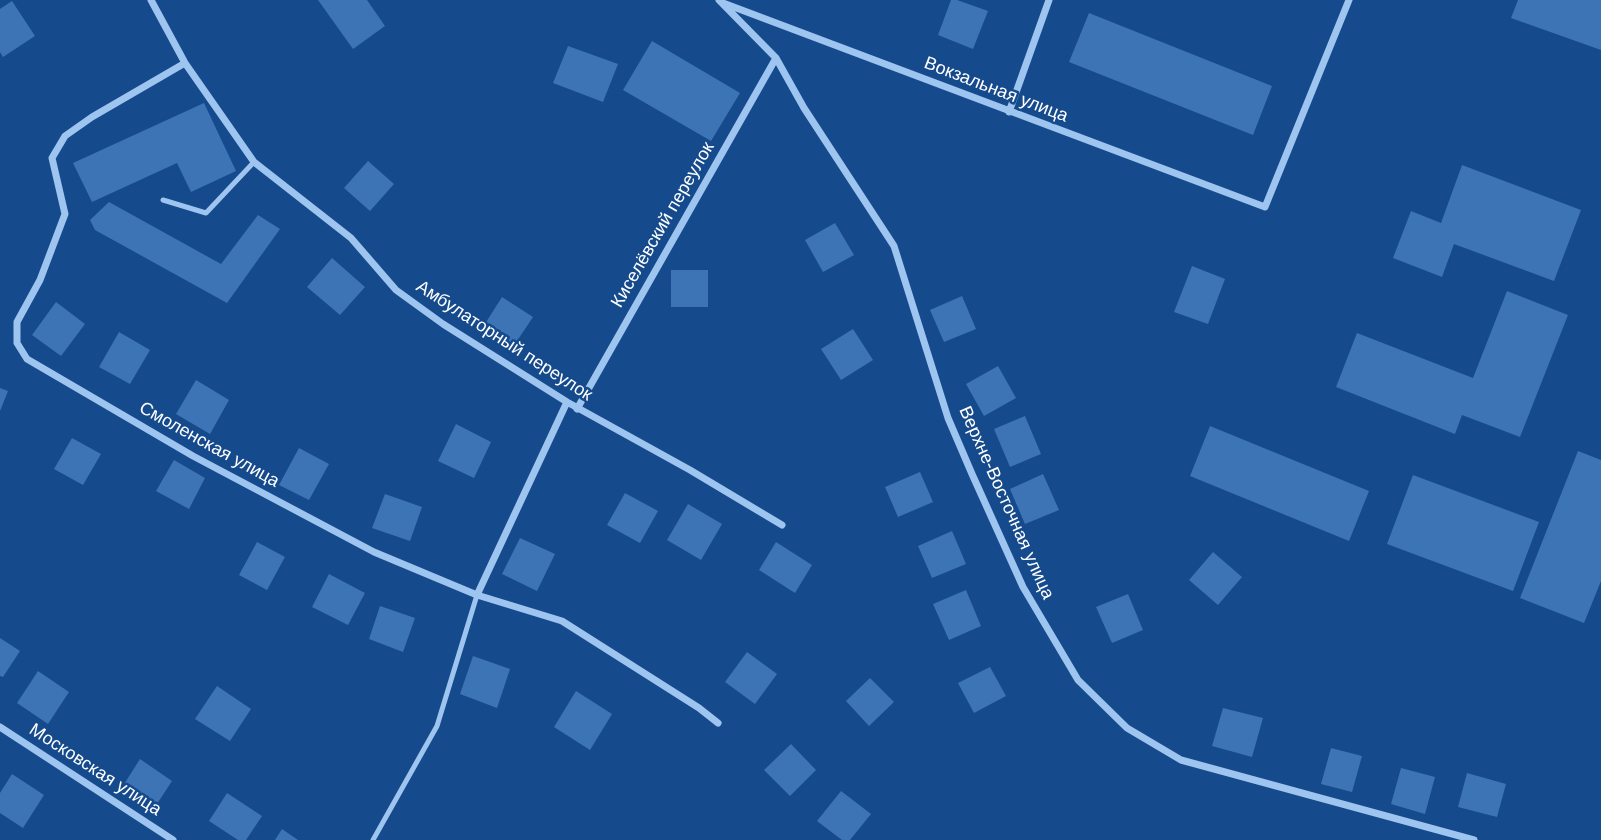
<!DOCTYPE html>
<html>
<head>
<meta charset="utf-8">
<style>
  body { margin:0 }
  canvas { display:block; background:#154a8c }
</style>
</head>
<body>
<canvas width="1601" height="840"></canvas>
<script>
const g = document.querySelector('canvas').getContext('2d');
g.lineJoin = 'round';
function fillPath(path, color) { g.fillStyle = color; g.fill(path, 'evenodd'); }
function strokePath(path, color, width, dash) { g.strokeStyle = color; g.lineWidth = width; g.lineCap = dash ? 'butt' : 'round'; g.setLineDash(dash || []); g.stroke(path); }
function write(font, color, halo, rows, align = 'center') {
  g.font = font + ' Helvetica,sans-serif'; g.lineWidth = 5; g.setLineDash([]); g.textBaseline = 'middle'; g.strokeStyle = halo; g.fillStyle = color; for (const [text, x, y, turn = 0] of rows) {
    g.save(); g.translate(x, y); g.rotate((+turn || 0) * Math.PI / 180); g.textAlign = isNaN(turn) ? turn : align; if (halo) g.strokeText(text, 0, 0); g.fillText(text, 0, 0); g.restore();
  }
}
fillPath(new Path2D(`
  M318,0H367L385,26L353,49Z
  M951,0H957L988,11L973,49L938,35Z
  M1518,0H1601V50L1511,18Z
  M12,1L35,36L3,57L0,52V9Z
  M1089,13L1272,86L1253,135L1069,62Z
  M652,41L740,93L711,141L623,90Z
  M568,46L618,64L603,102L553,83Z
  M204,103L236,171L191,192L177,163L92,202L73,163Z
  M368,161L394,184L370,211L344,188Z
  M1462,165L1581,210L1554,281L1454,244L1442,277L1393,258L1411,211L1441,223Z
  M109,202L221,264L258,215L280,229L227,303L95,230L90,220Z
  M835,223L854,255L823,272L805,240Z
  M332,258L365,287L340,315L307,287Z
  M1192,266L1225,279L1208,324L1174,312Z
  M671,270H708V307H671Z
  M1507,291L1568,315L1520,437L1462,415L1455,434L1336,387L1357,333L1473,378Z
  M962,296L976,329L944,342L930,310Z
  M502,297L533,317L513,347L483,327Z
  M56,302L85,324L61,356L32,335Z
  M853,329L873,360L841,380L821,349Z
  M119,332L150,350L130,384L99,367Z
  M998,366L1016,398L984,416L966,384Z
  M196,380L229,400L210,434L176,414Z
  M0,388L8,391L0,411Z
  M1025,416L1041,454L1010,467L994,429Z
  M456,424L491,442L474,478L438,461Z
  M1210,426L1369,491L1349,541L1190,476Z
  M72,438L101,454L83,485L54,469Z
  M299,448L329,464L309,500L279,485Z
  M1578,451L1601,460V581L1584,623L1520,598Z
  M174,460L205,478L189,509L156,491Z
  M920,472L933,502L898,517L885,487Z
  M1043,474L1059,510L1025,524L1010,489Z
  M1413,475L1539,522L1513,591L1387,544Z
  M625,493L658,511L640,543L607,525Z
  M385,494L422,507L410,541L372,528Z
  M688,504L722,524L701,560L667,540Z
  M952,531L966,564L932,578L918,546Z
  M520,538L555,554L537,591L502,574Z
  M257,542L285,557L267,590L239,575Z
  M776,542L812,565L795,593L759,570Z
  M1213,552L1242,577L1218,605L1189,580Z
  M329,574L365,593L348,625L312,607Z
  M966,590L981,626L949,640L933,604Z
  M1128,594L1143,630L1112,643L1096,607Z
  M380,606L415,618L403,652L369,639Z
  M0,638L20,651L3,677L0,676Z
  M747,652L777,674L755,704L725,682Z
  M473,656L510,669L497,708L460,694Z
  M990,667L1006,696L974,713L958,683Z
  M38,671L69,692L48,724L17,703Z
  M870,678L894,702L869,726L846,701Z
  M217,686L251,709L230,741L195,719Z
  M576,691L612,714L590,750L554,727Z
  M1223,708L1263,718L1252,757L1212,746Z
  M791,744L816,770L790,796L764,770Z
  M1331,748L1362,756L1352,792L1321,784Z
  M140,759L172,781L153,810L121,789Z
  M1401,768L1435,777L1425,814L1391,804Z
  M1467,773L1506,784L1497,817L1458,807Z
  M12,774L44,795L23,828L0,813V793Z
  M841,791L871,814L850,840H842L817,821Z
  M227,793L262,816L246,840H238L209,821Z
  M282,829L298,840H275Z`), '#3d74b5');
strokePath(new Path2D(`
  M163,200L206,213L254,162
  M373,840L437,726L477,595`), '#9ec4f0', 5);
strokePath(new Path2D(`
  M151,0L185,63L254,162L351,238L396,290L443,324L567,402L690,470L782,525
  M719,0L776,58L804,108L894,246L948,418L972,474L1023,587L1078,680L1127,728L1181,760L1474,840
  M723,3L1265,207L1349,0
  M185,63L92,117L65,136L52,158L65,214L40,280L17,322V343L27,359L193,456L374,552L477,595L562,621L699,708L718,723
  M1009,112L1049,0
  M577,409L776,58
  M477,595L567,402
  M0,727L173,840`), '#9ec4f0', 7);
write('18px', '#fff', '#154a8c', [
  ["Вокзальная улица",996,90,21],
  ["Киселёвский переулок",663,225,-60],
  ["Амбулаторный переулок",504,341,33],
  ["Смоленская улица",209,445,29],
  ["Верхне-Восточная улица",1006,503,66],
  ["Московская улица",95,770,33]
]);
</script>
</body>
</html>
